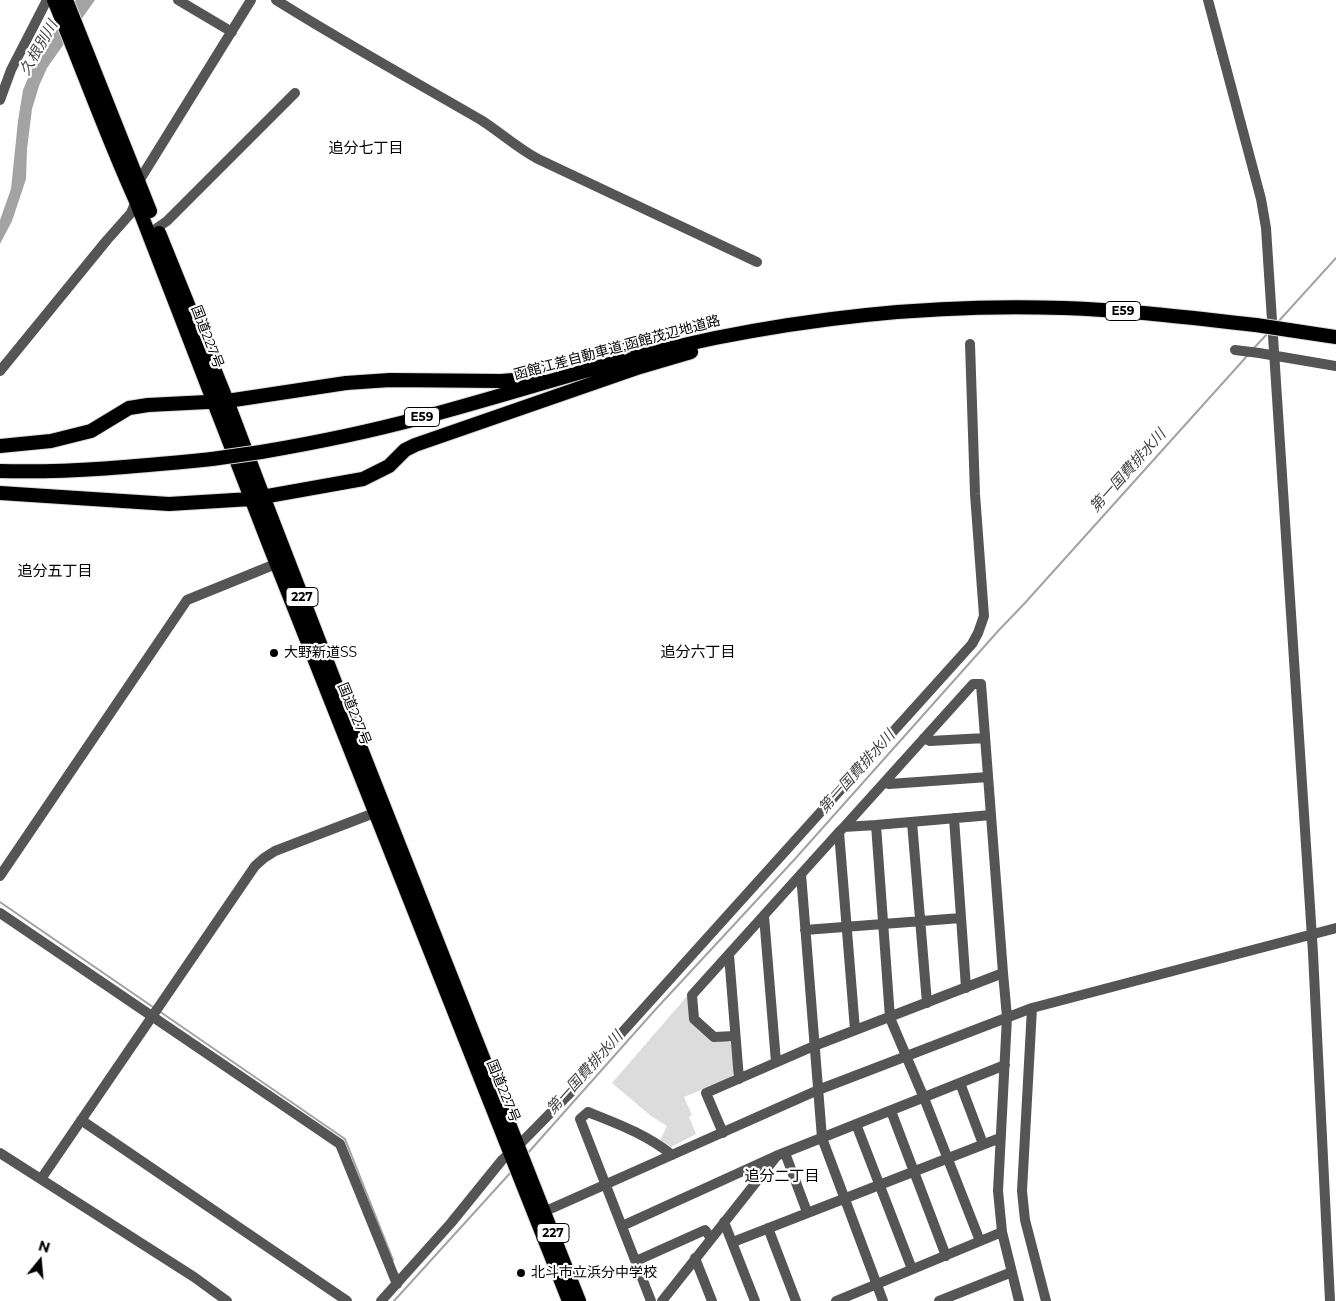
<!DOCTYPE html>
<html>
<head>
<meta charset="utf-8">
<style>
  body { margin:0 }
  #map { position:relative; width:1336px; height:1301px; overflow:hidden; background:#fff; font-family:Montserrat,sans-serif }
  canvas { display:block }
  .north { position:absolute; left:15px; top:1236px; width:50px; height:50px; -webkit-text-stroke:4px #fff; paint-order:stroke; rotate:17deg; font-size:14px; font-weight:700; line-height:20px; text-align:center; color:#000 }
  .north::after { content:''; display:block; margin:auto; width:18px; height:22px; background:#000; clip-path:polygon(50% 0,100% 100%,50% 72%,0 100%) }
</style>
</head>
<body>
<div id="map">
<canvas width="1336" height="1301"></canvas>
<div class="north">N</div>
</div>
<script>
const g = document.querySelector('canvas').getContext('2d');
g.lineJoin = 'round';
function fillPath(path, color) { g.fillStyle = color; g.fill(path, 'evenodd'); }
function strokePath(path, color, width, dash) { g.strokeStyle = color; g.lineWidth = width; g.lineCap = dash ? 'butt' : 'round'; g.setLineDash(dash || []); g.stroke(path); }
function write(font, color, halo, rows, align = 'center') {
  g.font = font + ' Montserrat,"Noto Sans JP",sans-serif'; g.lineWidth = 4.5; g.setLineDash([]); g.textBaseline = 'middle'; g.strokeStyle = halo; g.fillStyle = color; for (const [text, x, y, turn = 0] of rows) {
    g.save(); g.translate(x, y); g.rotate((+turn || 0) * Math.PI / 180); g.textAlign = isNaN(turn) ? turn : align; if (halo) g.strokeText(text, 0, 0); g.fillText(text, 0, 0); g.restore();
  }
}
fillPath(new Path2D(`
  M688,995L690,1021L732,1043L735,1070L731,1078L684,1097L692,1115L689,1117L696,1134L671,1147L660,1140L667,1126L651,1116L612,1083Z`), '#dcdcdc');
fillPath(new Path2D(`
  M76,0H95L47,68L39,86L32,109L27,149L26,179L12,221L0,244V220L11,189L18,121L23,90L33,66L51,36Z`), '#a3a3a3');
strokePath(new Path2D(`
  M1277,323L1336,258
  M1253,349L1269,332
  M0,902L153,1007
  M159,1011L345,1139L393,1260
  M527,1154L655,1010L794,860L999,630L1024,604L1247,356
  M394,1301L512,1171`), '#a3a3a3', 2);
const highway = new Path2D(`
  M54,0C82,67 106,135 136,201L270,547L569,1301
  M66,0L150,211
  M159,233L227,401L263,496L343,703L579,1301
  M1289,330L1336,337
  M0,446L51,441L91,431L129,408L148,405L227,401L346,383L390,380L501,381L539,378
  M261,452C314,443 368,432 420,418C518,392 615,359 715,338C829,315 948,304 1064,308C1128,310 1192,318 1256,325
  M0,471C71,473 141,466 212,459
  M0,493L169,504L251,499L363,479L389,466L405,450L415,445L640,367L691,352`);
strokePath(highway, '#dbdbdb', 16);
strokePath(new Path2D(`
  M178,0L232,32
  M276,0C343,42 412,80 481,120C500,132 517,148 538,159L757,262
  M1208,0L1261,199L1266,228L1313,953L1330,1301
  M0,100L11,70L47,0
  M157,228L167,221L295,93
  M1235,350L1259,353L1336,366
  M0,371L107,240L131,213L136,201L139,181L251,0
  M924,738L930,741L985,738
  M885,782L889,784L988,777
  M954,818L966,988
  M912,822L927,1003
  M876,825L991,815
  M844,827L973,684H981L1003,973
  M839,832L855,1030
  M801,874L822,1138L883,1301
  M0,876L187,600L283,561
  M0,913L340,1144L397,1284
  M764,916L776,1062
  M805,930L961,918
  M729,955L739,1079
  M1032,1008L1022,1191L1025,1220L1046,1301
  M735,1036L714,1037L694,1019L692,995L839,832L844,827L876,825L890,1018L924,1098L980,1241
  M960,1083L983,1144
  M891,1111L946,1256
  M81,1120L347,1301
  M856,1124L912,1269
  M723,1133L706,1093L814,1046L1003,973L1007,1017L998,1191L1002,1232L836,1301
  M0,1153L194,1277L227,1301
  M785,1153L807,1212
  M41,1179L255,866L264,858L275,851L382,810
  M539,1214L818,1090L1032,1008L1336,928
  M724,1222L755,1301
  M622,1226L776,1156L1005,1065
  M768,1228L796,1301
  M1002,1232L1019,1301
  M733,1242L1000,1138
  M695,1258L712,1301
  M636,1261L705,1230L711,1238
  M381,1301L451,1223L502,1160L518,1146L571,1092L599,1058L972,644L978,633L984,616L975,494L970,344
  M651,1301L580,1119L588,1112C618,1124 646,1134 672,1155
  M662,1301L776,1157
  M939,1301L1012,1272`), '#555', 10);
strokePath(highway, '#000', 14);
const highwayBridge = new Path2D(`
  M1256,325L1289,330
  M212,459L261,452`);
strokePath(highwayBridge, '#dbdbdb', 16, []);
strokePath(highwayBridge, '#000', 14);
for (const [x, y, r, color] of [
  [274,653,5,"#000"],
  [521,1273,5,"#000"]
]) { const dot = new Path2D(); dot.arc(x, y, r, 0, 2 * Math.PI); g.fillStyle = color; g.fill(dot); strokePath(dot, '#fff', 2); }
for (const [x, y, w] of [
  [1123,311,35],
  [422,417,35],
  [302,597,32],
  [553,1233,32]
]) { const box = new Path2D(); box.roundRect(x - w / 2, y - 9.5, w, 19, 4); g.fillStyle = '#fff'; g.fill(box); strokePath(box, '#000', 1); }
write('bold 12px', '#000', null, [
  ["E59",1123,311],
  ["E59",422,417],
  ["227",302,597],
  ["227",553,1233]
]);
write('14px', '#000', '#fff', [
  ["国道227号",207,337,69],
  ["函館江差自動車道;函館茂辺地道路",617,348,-15],
  ["国道227号",354,714,68],
  ["国道227号",503,1091,68]
]);
write('14px', '#000', '#fff', [
  ["大野新道SS",284,653],
  ["北斗市立浜分中学校",531,1273]
], 'left');
write('italic 15px', '#444', '#fff', [
  ["久根別川",39,48,-60],
  ["第一国費排水川",1128,471,-48],
  ["第一国費排水川",857,772,-48],
  ["第一国費排水川",585,1073,-48]
]);
write('15px', '#000', '#fff', [
  ["追分七丁目",366,149],
  ["追分五丁目",55,572],
  ["追分六丁目",698,653],
  ["追分二丁目",782,1177]
]);
</script>
</body>
</html>
